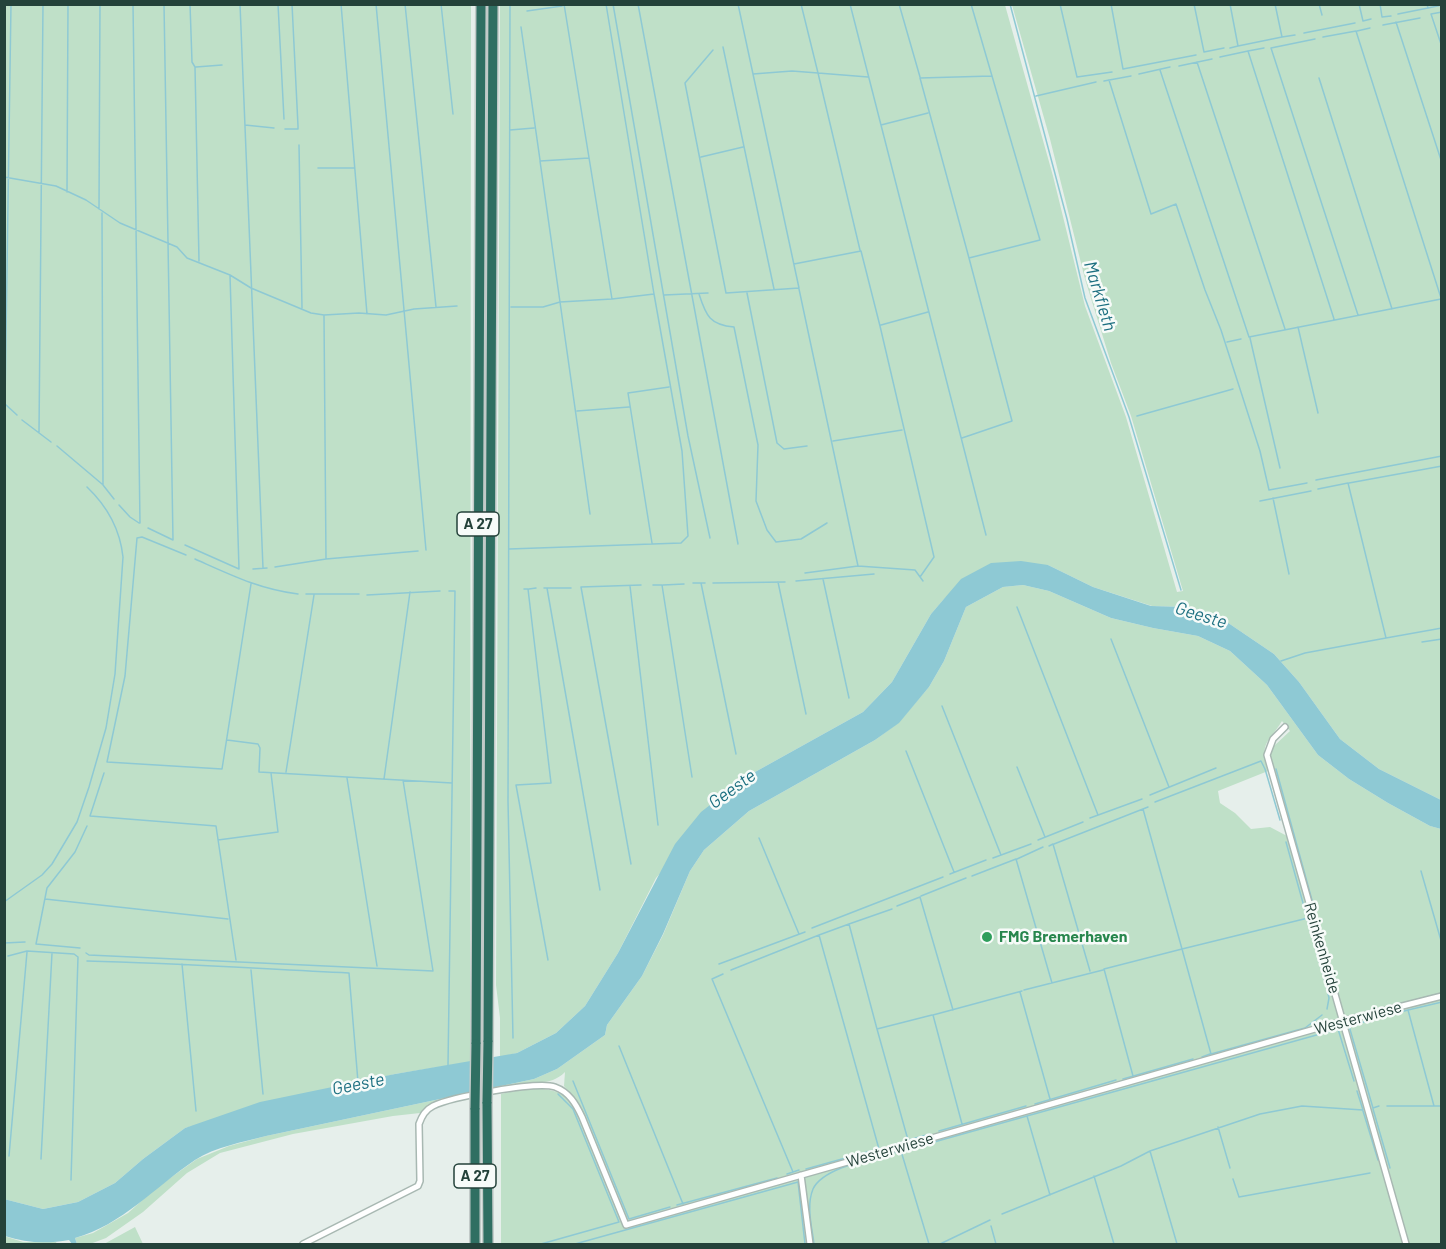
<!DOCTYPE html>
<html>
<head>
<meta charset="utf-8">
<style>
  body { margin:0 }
  #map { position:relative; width:1446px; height:1249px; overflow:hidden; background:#e6efeb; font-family:Barlow,sans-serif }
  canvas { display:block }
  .frame { position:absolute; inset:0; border:6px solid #24423a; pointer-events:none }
</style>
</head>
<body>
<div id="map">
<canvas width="1446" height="1249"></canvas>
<div class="frame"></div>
</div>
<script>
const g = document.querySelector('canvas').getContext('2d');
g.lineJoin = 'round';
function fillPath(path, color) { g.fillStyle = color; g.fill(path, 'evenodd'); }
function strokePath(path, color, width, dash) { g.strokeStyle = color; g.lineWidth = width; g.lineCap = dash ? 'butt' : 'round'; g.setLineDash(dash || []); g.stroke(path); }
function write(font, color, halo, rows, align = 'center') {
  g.font = font + ' Barlow,sans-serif'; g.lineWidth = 5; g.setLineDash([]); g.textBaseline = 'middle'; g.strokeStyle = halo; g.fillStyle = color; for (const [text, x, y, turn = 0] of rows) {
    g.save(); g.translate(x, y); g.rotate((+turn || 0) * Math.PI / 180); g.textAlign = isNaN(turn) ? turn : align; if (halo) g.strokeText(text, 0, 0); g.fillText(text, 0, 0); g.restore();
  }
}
fillPath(new Path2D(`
  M4,5H471L470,1062L395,1074L185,1128L143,1159L115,1183L78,1202L43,1209L4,1199Z
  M500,5H1005L1053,176L1085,306L1126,417L1177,592L1183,591L1131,416L1111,363L1085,279L1050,139L1012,5H1441V800L1379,769L1340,739L1299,682L1274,654L1215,614L1185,607L1152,606L1093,587L1048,565L945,598L931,614L892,682L863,712L746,777L656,878L618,953L585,1006L556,1033L517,1053L500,1057V1018L496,985Z
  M1023,585L1049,591L1111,618L1153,628L1198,636L1230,651L1267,685L1318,755L1349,779L1388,803L1430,826L1441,829V1244H1409L1269,755L1274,746L1290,731L1282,721C1267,745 1260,741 1268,771L1218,791L1220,803L1235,813L1251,829L1270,827L1287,836L1404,1244H501V1094C522,1089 542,1085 563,1094L568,1091L564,1086L565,1072C556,1081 546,1083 534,1082L433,1103L420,1113L393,1116L293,1134L220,1153L187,1173L143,1212L106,1238L90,1244H77L75,1238L93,1233L128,1213L156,1188L197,1159L229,1146L266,1136L534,1079L557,1069L605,1035L607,1025L642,976L663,935L690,871L704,850L749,811L875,740L898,723L929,687L944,661L966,607L1003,587Z
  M135,1227L143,1244H104Z
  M4,1236L23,1242H56L57,1244H5Z`), '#bfe0c8');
fillPath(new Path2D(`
  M1021,561L1048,565L1093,587L1151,606L1185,607L1215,614L1274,654L1299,682L1340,739L1379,769L1441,800V829L1430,826L1388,803L1349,779L1318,755L1267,685L1230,651L1198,636L1153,628L1111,618L1049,591L1023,585L1003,587L966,607L944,661L929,687L899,723L875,740L749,811L704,850L690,871L663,934L642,976L607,1025L605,1035L557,1069L534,1079L266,1136C243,1142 215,1147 195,1160C155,1187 122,1225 75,1238L77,1244H72L69,1240C47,1244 26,1243 5,1236L4,1199L43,1209L78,1202L115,1183L143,1159L185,1128L260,1102L395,1074L517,1053L556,1033L585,1006L618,953L675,844L701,812L746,777L863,712L892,682L931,614L961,579L991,563Z`), '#8ec9d4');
strokePath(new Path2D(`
  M133,4L140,523
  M190,4L192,62L195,67L199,261
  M240,4L263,568
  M278,4L284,119
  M341,4L367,314
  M376,4L426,550
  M405,4L436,307
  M441,4L453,114
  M510,4L508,801L513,1038
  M564,4L612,299
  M613,4L688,436L710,538
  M638,4L738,544
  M738,4L753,74
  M850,4L986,535
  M899,4L920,77
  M971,4L992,76
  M1010,4L1067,219L1085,298L1129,417L1181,590
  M1060,4L1077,77L1112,72
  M1111,4L1123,69L1196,55
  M1194,4L1204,52L1224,48
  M1230,4L1238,46L1282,37
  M1275,4L1282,37L1295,35
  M1319,4L1322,15
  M1359,4L1363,21L1371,19
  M1380,4L1382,17L1391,16
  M1427,4L1428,8L1442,5
  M527,11L562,6
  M1442,12L1431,14L1442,47
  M1398,14L1428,8
  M1396,22L1442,163
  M1383,25L1420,18
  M521,27L540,160
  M1357,31L1370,28
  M1304,33L1355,23
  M1323,37L1356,31L1441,298
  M1315,39L1271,48L1358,315
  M723,47L774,289
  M1230,48L1238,46
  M713,50L685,83L726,293L799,288L753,74L792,71L818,73L801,4
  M1248,51L1264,48
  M1220,57L1248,51L1334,319
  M1197,62L1285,329
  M1179,66L1212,59
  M196,67L222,65
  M1160,70L1249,337L1441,299L1442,301
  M1139,74L1170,67
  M1319,78L1392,309
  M1109,80L1151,214L1176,204L1205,290L1221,330L1260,451L1269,490L1307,483
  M1104,81L1131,76
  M1036,96L1096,82
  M245,125L274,128
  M881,125L928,113
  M285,129H298V126L292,4
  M510,130L534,128
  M299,145L302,308
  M701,157L743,147
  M318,168H354
  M4,177L56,186L86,200L120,223L177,247L187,258L230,275L251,288L311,313L324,315L359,313L386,315L414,309L457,306
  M67,192L68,4
  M99,209L100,4
  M102,213L103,485L114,499
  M860,250L818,73L868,77
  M794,264L861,251L880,326L934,557L920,577
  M799,289L858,566
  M747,293L777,443L784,449L807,446
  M699,294C706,316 710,325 734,327L758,445L756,501L767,530L776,542L801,539L827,523
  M664,295L708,293
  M511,307H543L560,302L540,161L589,158
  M324,316L326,559
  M881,325L928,312
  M1298,327L1318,413
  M1250,338L1280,468
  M1227,342L1241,339
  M5,404L11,4
  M5,404L17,415
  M577,411L629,407
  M1137,416L1233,389
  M22,420L51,442
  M39,433L43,4
  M962,438L1012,421L969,258L1040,240L992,76L920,78L969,258
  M833,441L902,430
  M57,446L102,484
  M1316,480L1442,456
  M1349,483L1442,466
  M1273,498L1289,574
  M1260,501L1311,491
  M119,505L130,517L139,523
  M590,514L560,302L612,299L654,294L606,4
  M148,528L173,540L164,4
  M652,543L628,393L669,387
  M185,545L239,569L230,275
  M509,549L681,543L688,536L682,451L654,294
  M186,555L142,537L137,538L125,676L107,762L222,769L251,584
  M195,559C231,575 259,589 298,594
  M275,567L326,559L418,551
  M253,569L267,568
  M805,573L858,566L915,570L923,581
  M823,579L849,698
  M796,581L874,574
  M778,582L806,714
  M693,583H705
  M701,583L736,754
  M713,583L785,582
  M653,585H662L692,777
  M663,585L684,584
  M630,586L658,825
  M544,588H571
  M547,588L600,890
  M524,589H528L551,783L516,785L548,960
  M529,589L536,588
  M306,594H359
  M367,595L440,591
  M1017,607L1098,815
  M1386,638L1442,628
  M1111,639L1169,787
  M1422,642L1442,639
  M1281,661L1305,653L1386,638L1348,483L1318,489
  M942,706L1001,855
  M227,740L258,744L260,748L259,772L452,783
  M906,751L954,872
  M1017,767L1045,837
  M1276,769L1335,984
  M286,772L314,595
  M104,773L90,816L216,826L236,960
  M347,778L377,966
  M384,779L410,592
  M1150,795L1216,768
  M1155,802L1261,761L1265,769L1280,820
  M1090,818L1142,799
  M759,838L799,934
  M218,840L278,832L271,773
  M1038,840L1083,822
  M1286,842L1327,989L1329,998L1327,1009
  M1054,844L1148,807
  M1049,846L1053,844L1090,971
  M993,858L1031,844
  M1017,859L1043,847
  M631,864L581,587L641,585
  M1421,871L1442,944
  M950,874L986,860
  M972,876L1016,859L1052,983
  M921,896L966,878
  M45,899L228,919
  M4,902L42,875L52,864L77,822L89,787L106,728L115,674L123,557C120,529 107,506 87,487
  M897,906L920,897L953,1010
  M1308,918L1182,949L1211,1054L1305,1028L1322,1015
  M849,924L892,909
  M812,928L943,877
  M4,943L25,942
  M80,948L36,944L47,888L75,852L87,826
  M86,953L89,955L433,971L403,780
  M8,956L27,951L74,954L78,957L71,1180
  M87,961C174,963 262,969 349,973L358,1082
  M182,964L196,1111
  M719,964L805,932
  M251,970L263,1094
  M731,970L819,935
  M723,974L712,979L793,1172
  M1024,990L1103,970
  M1020,992L1050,1099
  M1408,1010L1442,1002
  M1348,1017L1442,993
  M877,1029L849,924L819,935L879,1149L884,1148
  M619,1046L683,1204
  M1202,1057L1210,1054
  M448,1065L455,591H449
  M1133,1076L1104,969L1182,949L1143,809
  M1123,1079L1193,1059
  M573,1081L629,1219L670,1207
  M1035,1104L1116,1080
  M1379,1106L1373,1108L1349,1026L1408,1010L1434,1106H1387
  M1434,1106H1442
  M1373,1109L1390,1168
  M1363,1111L1378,1160
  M1027,1116L1338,1029L1354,1081
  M962,1124L933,1015L1022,991
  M1218,1127L1230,1168
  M939,1131L1026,1106
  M930,1134L908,1140L877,1029L932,1015
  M889,1147L908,1140
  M902,1151L1027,1116L1050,1195
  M1150,1151L1177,1244
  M9,1156L27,952
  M41,1159L52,953
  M806,1169L878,1149
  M787,1174L799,1170
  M1094,1176L1114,1244
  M1233,1179L1239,1197L1370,1173
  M677,1205L777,1178
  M1002,1214L1121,1166L1150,1151L1260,1114L1302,1106L1363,1110L1357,1091
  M991,1226L996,1244
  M541,1244L619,1222L573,1109L558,1094
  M575,1244L798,1182L805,1244
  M814,1244C812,1227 806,1206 813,1189C824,1166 878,1158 901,1151L929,1244
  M940,1244L990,1220`), '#8ec9d4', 1.5);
const street = new Path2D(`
  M1285,727L1273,739L1267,755L1406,1244
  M801,1175L810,1244
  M303,1244L418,1186L420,1181L419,1124C422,1116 425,1110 433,1106C451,1097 537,1081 555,1087C569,1092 576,1104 582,1117L626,1225L1343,1021L1442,996`);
const highway = new Path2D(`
  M488,1042L493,4
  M476,1044L481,4
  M487,1102L488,1244
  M475,1244V1108`);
strokePath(street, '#a8b8b2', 8);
strokePath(highway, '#c2cac8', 12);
strokePath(street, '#fff', 5);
strokePath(highway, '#2f6f62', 9);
const highwayBridge = new Path2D(`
  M487,1102L488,1042
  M475,1108L476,1044`);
strokePath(highwayBridge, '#c2cac8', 12, []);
strokePath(highwayBridge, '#2f6f62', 9);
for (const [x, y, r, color] of [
  [987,937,6,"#2e9e5b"]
]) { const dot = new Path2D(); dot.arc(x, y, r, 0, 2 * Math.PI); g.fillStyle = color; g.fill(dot); strokePath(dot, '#f7fbf9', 2); }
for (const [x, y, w] of [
  [478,524,42],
  [475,1176,42]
]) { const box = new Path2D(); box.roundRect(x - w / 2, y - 12, w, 24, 4.5); g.fillStyle = '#f7fbf9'; g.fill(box); strokePath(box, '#24423a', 1.5); }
write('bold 15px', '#24423a', null, [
  ["A 27",478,524],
  ["A 27",475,1176]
]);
write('bold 16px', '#27864d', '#f7fbf9', [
  ["FMG Bremerhaven",999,937]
], 'left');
write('16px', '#24423a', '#f7fbf9', [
  ["Reinkenheide",1322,948,74],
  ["Westerwiese",1358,1018,-15],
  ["Westerwiese",890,1150,-16]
]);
write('italic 18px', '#1c6f80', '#f7fbf9', [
  ["Markfleth",1100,296,73],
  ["Geeste",1201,615,17],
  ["Geeste",732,789,-36],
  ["Geeste",358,1084,-11]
]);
</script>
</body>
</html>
